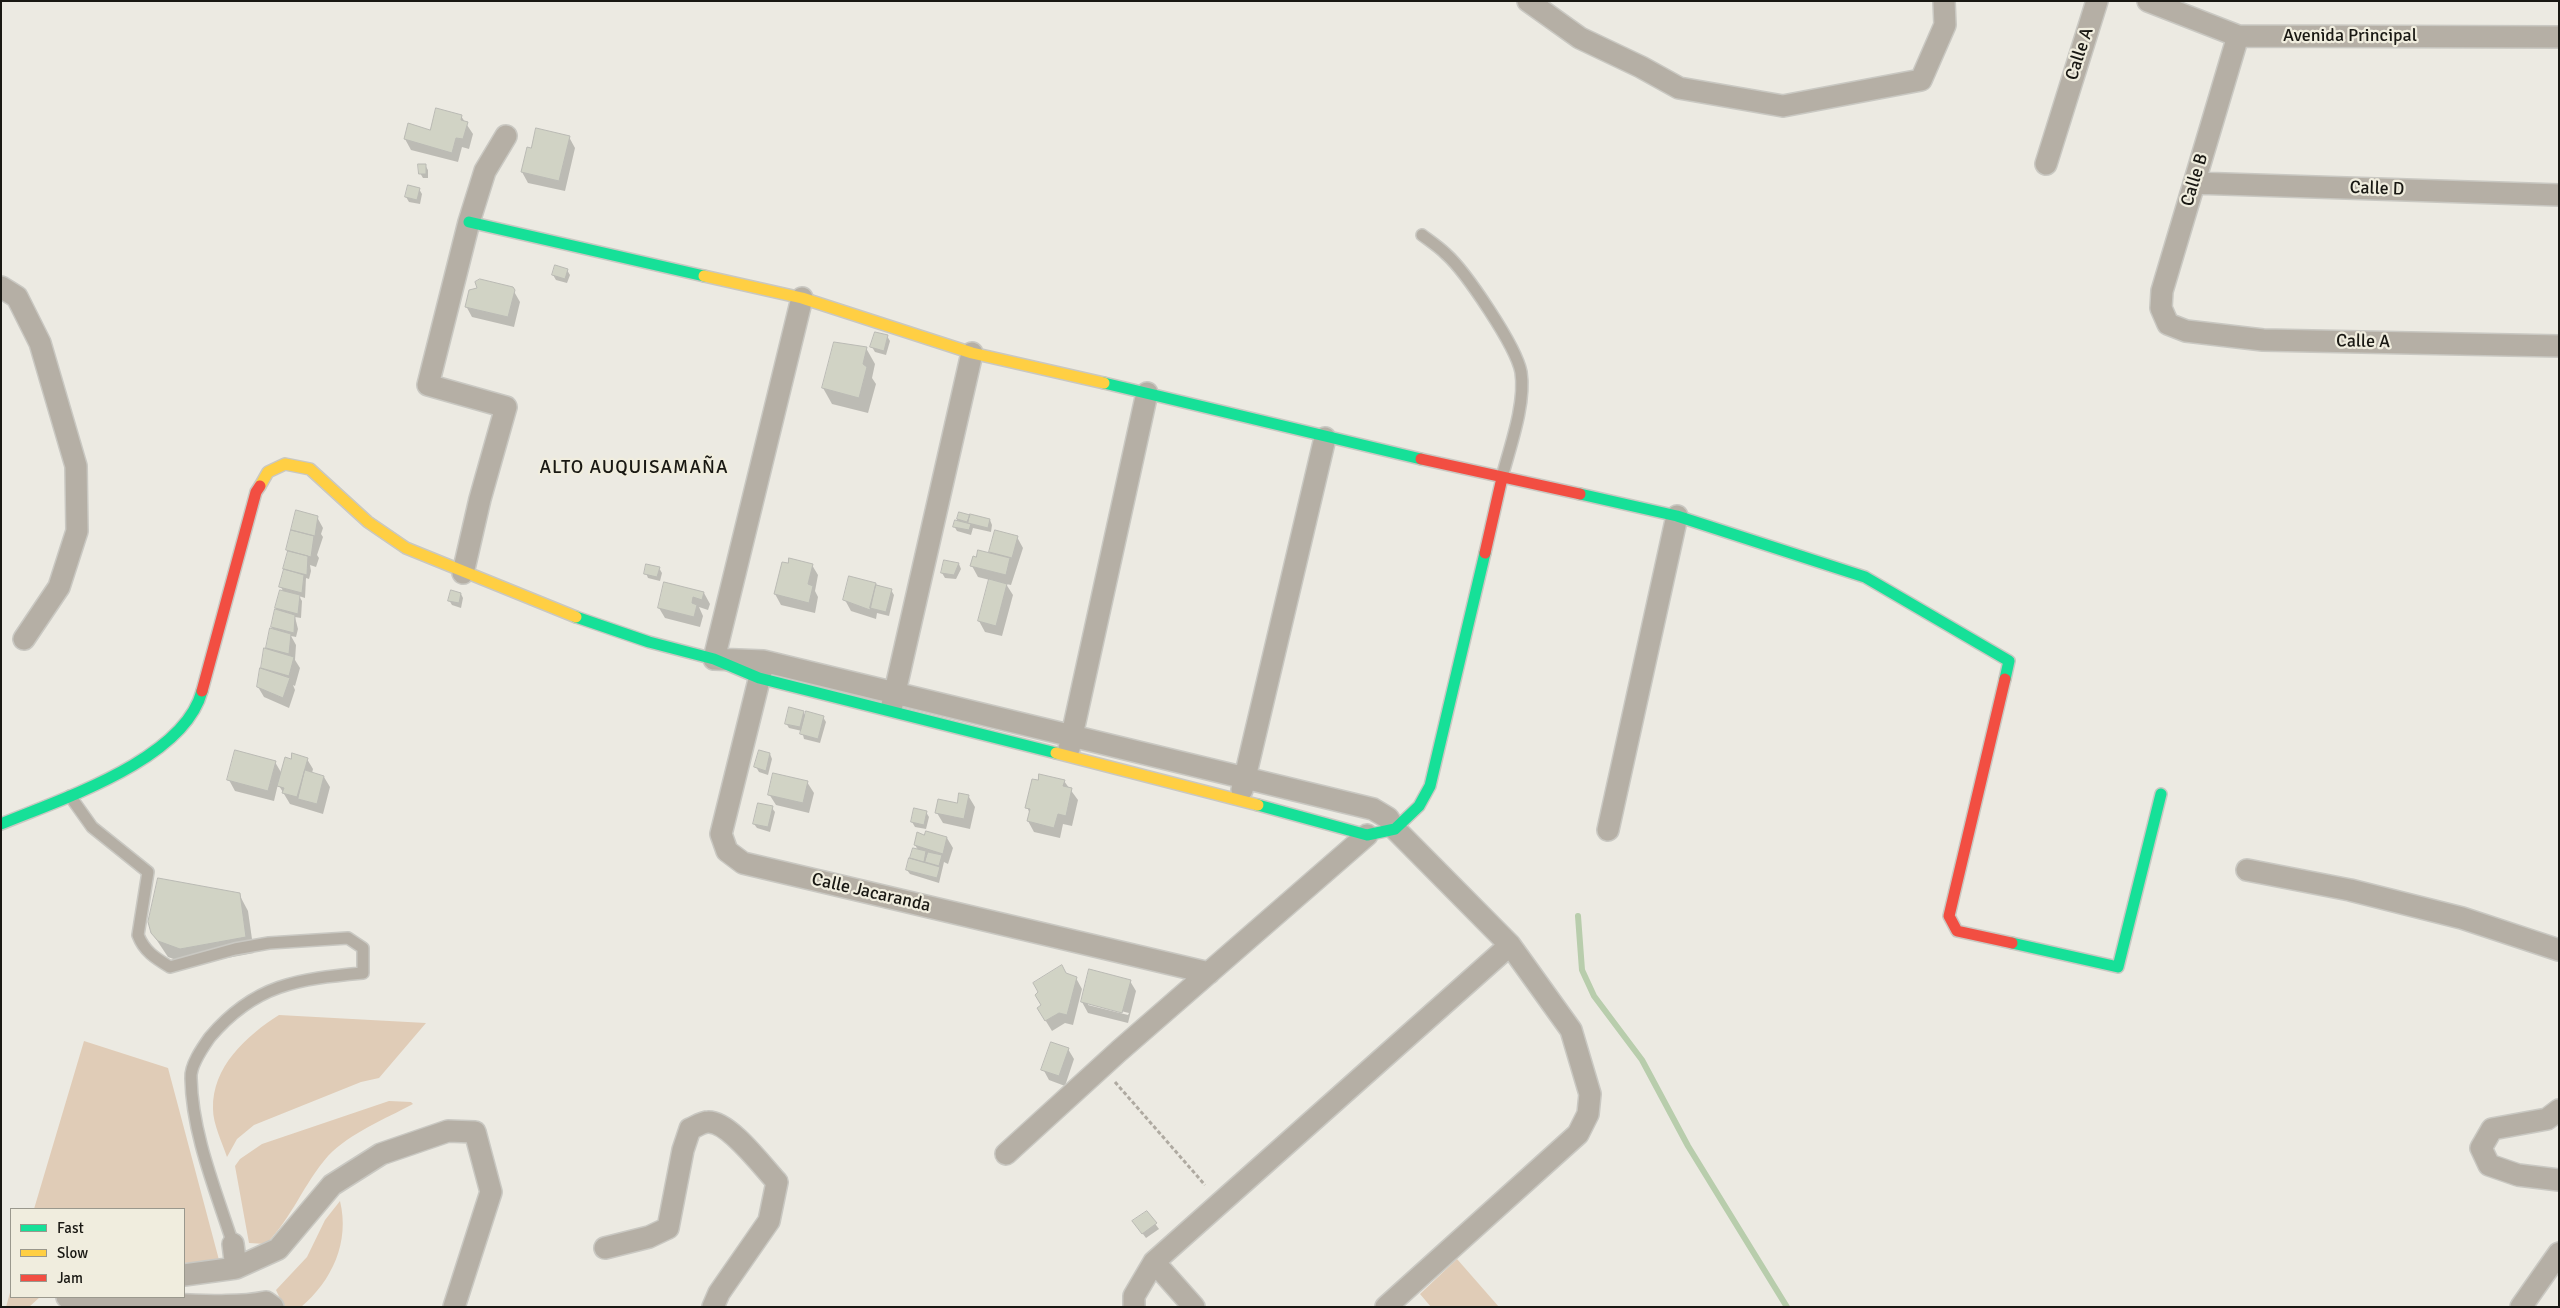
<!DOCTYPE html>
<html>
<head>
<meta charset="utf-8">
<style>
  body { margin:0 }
  #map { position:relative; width:2560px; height:1308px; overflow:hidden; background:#eceae2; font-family:Signika,sans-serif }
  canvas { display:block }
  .frame { position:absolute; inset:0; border:2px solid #191813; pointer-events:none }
  .legend { position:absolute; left:10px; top:1208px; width:175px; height:90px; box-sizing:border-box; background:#f0edde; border:1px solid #9a988d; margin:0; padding:6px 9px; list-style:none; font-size:15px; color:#191813 }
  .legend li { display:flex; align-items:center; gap:10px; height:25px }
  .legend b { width:25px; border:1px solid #9a988d }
</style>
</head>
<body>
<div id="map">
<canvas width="2560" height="1308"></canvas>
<div class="frame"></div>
<ul class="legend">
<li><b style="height:6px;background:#16e098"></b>Fast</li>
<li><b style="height:6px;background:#ffcf43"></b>Slow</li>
<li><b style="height:6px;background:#f24e42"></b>Jam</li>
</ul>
</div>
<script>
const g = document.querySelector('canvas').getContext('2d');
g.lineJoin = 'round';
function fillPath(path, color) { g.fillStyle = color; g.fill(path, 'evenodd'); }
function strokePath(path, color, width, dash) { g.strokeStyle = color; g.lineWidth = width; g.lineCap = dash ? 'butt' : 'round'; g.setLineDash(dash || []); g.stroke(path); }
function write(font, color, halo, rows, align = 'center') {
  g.font = font + ' Signika,sans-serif'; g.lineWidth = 4.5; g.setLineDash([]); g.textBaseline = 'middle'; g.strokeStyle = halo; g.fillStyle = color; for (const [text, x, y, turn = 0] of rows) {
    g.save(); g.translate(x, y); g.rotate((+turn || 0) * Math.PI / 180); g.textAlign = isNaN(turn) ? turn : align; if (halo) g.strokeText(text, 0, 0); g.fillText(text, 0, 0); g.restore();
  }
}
fillPath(new Path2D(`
  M279,1015L426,1023L379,1078L361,1082L254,1125L237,1139L227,1157C222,1142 213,1124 213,1109C212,1067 246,1036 279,1015Z
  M84,1041L168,1068L219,1260L184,1263V1209H34Z
  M389,1101L411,1102L413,1104C385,1119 350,1133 328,1156C304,1183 292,1218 266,1244L249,1243L235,1166L240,1159L262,1144Z
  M340,1201C350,1242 332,1281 301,1307H284L276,1290L307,1257L325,1220Z
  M1457,1259L1499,1307H1431L1420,1294Z
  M11,1289V1297H40L29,1307H6Z`), '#e0ccb7');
fillPath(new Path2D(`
  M461,116L473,134L469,149L462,147L458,162L411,150L405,139L431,131Z
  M569,137L575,148L565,191L528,183L522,172L532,149Z
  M425,165L428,170V178H423L420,173Z
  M419,189L422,194L420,204L409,202L406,197Z
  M567,270L570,275L567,283L556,280L553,275Z
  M512,288L520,302L514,327L472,317L466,306Z
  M887,336L890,341L886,355L875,352L872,347Z
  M866,348L875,364L872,378L876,384L868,413L832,404L823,388Z
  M297,512L317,517L323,528L321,534L323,537L317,555L319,558L316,567L310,565L311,571L309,579L306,578L305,598L299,596L302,601L301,618L295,617L298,629L296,637L291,636L296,645L295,660L300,668L295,686L293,685L295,690L289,708L264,697L258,687L271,630L274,631L272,627L278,612L276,608L284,593L281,587Z
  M960,513L990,520L992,525L991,532L973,528L971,535L957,531L954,526Z
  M995,531L1017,537L1023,548L1011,585L1006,584L1013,595L1002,636L985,632L979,621L990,580L978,577L972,566L977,559L989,554Z
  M945,561L959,564L961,569L956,579L945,578L942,573Z
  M812,565L818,575L815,591L818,597L815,613L781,605L775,594Z
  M659,568L662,573L660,581L648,578L646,573Z
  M875,584L891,590L894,595L889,616L877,613L876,619L851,611L845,600Z
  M704,593L710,604L708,610L699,607L703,616L700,627L665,618L659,608Z
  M461,594L463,598L461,608L452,605L449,600Z
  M803,712L806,717H823L826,722L820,743L804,739L802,731L789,728L786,723Z
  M770,754L772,759L768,775L759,772L756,767Z
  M307,759L313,769L312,773L324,777L330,787L323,814L290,804L278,784L274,801L235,791L229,780L275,762L282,774L292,760Z
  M1064,781L1078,800L1072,826L1063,824L1060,838L1034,832L1028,821L1030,814L1027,807Z
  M807,782L814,793L809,813L776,805L769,794Z
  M969,797L975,807L970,829L943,823L937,813L958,804Z
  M772,808L775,812L770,832L757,828L754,824Z
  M926,812L929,817L926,829L915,827L912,822Z
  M947,838L953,848L948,864L944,862L939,883L910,874L907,870L914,849L918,850L915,845Z
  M239,894L248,911L254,953L190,965L168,957L152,933Z
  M1067,975L1076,978L1082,989L1073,1025L1065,1023L1052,1031L1044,1018L1042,1005Z
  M1130,981L1136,991L1128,1023L1088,1013L1082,1002ZM1088,1003L1129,1013L1128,1015L1088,1005Z
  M1068,1049L1074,1059L1065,1086L1049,1080L1043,1069Z
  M1147,1213L1159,1229L1146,1238L1137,1226Z`), '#0003');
strokePath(new Path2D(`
  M1578,916L1582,970L1594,996L1642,1060L1688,1146L1787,1307`), '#b8cdac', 6);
const building = new Path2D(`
  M436,108L462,115L461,120L468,122L463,139L456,138L452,153L404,139L408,123L430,130Z
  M536,128L570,136L559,181L521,172L527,147L531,148Z
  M418,164H426V174H419Z
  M408,185L420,188L417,200L405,197Z
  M555,265L568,269L565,279L552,275Z
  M480,279L513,287L515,290L508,317L465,307L469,290L477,288L475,282Z
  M875,332L888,335L884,351L870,347Z
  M834,342L867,347L863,364L867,367L859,398L822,388Z
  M296,510L318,516L315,536L291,530Z
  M959,512L970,515L967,522L957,519Z
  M970,514L990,519L988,528L968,523Z
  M955,520L971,524L969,530L953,527Z
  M291,530L314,536L311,557L286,550Z
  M995,530L1018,536L1012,558L989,552Z
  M978,550L1010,558L1006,575L970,566L973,556L976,557Z
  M288,551L308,556L307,575L283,569Z
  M789,558L813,564L808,584L813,586L809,603L774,594L782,562L788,563Z
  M944,560L959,563L954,575L941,573Z
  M646,564L660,567L657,577L644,574Z
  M284,569L304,575L302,593L279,587Z
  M849,576L876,583L870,610L843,600Z
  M989,579L1007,584L996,626L978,621Z
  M664,582L704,592L702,600L693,597L692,603L697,605L694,617L658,608Z
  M876,585L892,589L886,612L870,608Z
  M280,590L300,595L298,614L275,608Z
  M451,590L461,593L459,603L448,601Z
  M275,609L295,615L294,633L271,627Z
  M270,628L291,634L289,654L266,648Z
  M264,648L294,657L289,676L261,668Z
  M260,668L290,678L283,698L257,687Z
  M789,707L804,711L800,727L785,724Z
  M806,711L824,716L818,739L800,734Z
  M235,750L276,761L268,791L227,780Z
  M759,750L770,753L766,771L754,767Z
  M292,753L308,758L297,797L282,793L284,788L277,786L285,757L291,759Z
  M305,770L324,776L317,804L298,799Z
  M773,773L808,781L803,803L768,795Z
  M1039,774L1065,780L1063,786L1072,788L1066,816L1058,814L1054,828L1027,821L1030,809L1025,808L1032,779L1038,780Z
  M959,793L969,795L964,819L935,813L938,799L957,803Z
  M758,803L773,806L768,827L753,824Z
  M914,808L927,811L924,825L911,822Z
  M926,831L947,837L943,854L914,845L917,832L924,835Z
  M913,848L926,851L924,862L910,858Z
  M928,852L942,855L939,866L925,862Z
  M909,858L940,867L937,878L906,870Z
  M158,878L240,893L246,937L180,949L158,941L151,933L148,922Z
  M1062,965L1066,973L1077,977L1067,1015L1059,1013L1045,1021L1037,1008L1041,1005L1035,995L1038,992L1033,983Z
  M1089,969L1131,980L1122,1013L1081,1002Z
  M1051,1042L1069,1048L1059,1076L1041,1070Z
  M1147,1211L1157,1223L1142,1234L1132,1221Z`);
fillPath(building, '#d1d3c5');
strokePath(building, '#babab4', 1);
const lane = new Path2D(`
  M1422,235C1430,241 1439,247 1446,254C1466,272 1516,346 1521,372C1526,403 1510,447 1502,477
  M70,796L92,827L148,872L138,935C144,951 155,958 170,967L235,949L269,943L348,938L363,948V973C298,979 255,984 210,1037C203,1047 190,1065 191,1078C192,1134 216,1191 233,1244`);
const street = new Path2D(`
  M1528,1L1580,38L1641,67L1679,88L1783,106L1921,80L1945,25L1944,1
  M2148,1L2238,36L2559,37
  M2238,36L2162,291L2161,308L2168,324L2186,331L2263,340L2559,346
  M2046,164L2097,1
  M2194,183L2559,195
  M1,287L17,297L40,343L76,466L77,531L59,587L24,639
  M802,298L714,659L763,661L1373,809L1388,818L1395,829L1510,945L1571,1030L1590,1094L1588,1114L1578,1134L1386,1307
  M463,573L480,499L506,407L428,385L469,222L485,171L506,136
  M763,664L721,834L727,851L743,863L1209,973
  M892,705L972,353
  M1069,749L1147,393
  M1242,790L1325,438
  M1608,830L1677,516
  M2247,870L2350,890L2462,918L2559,950
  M2559,1110L2547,1119L2492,1129L2481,1148L2489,1165L2518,1175L2559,1180
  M1006,1154L1119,1051L1367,835
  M605,1248L649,1237L668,1228L683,1150L690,1129C695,1127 702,1122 708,1122C729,1121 763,1167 777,1182L769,1221L719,1293L713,1307
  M1154,1262L1194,1307
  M236,1268L278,1249L332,1185L381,1154L448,1131L475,1132L491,1192L454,1307
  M184,1275L236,1268L233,1244
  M67,1297L75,1305C106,1306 137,1303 167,1304C199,1305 236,1308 266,1302L273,1307
  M1134,1307V1296L1154,1262L1510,945
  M2521,1307L2559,1253`);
const fast = new Path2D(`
  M469,222L704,276
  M1104,383L1421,459
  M1580,494L1677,516L1865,577L2009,661L2005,679
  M576,617L649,642L714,659L759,678L1056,753
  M1258,805L1367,835L1395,829L1419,806L1430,786L1485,553
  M1,824C61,799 184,760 202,691
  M2012,943L2118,967L2161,794`);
const slow = new Path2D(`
  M704,276L802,298L972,353L1104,383
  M260,486L268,472L285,464L310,469L368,522L406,548L576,617
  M1056,753L1258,805`);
const jam = new Path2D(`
  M1421,459L1580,494
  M1485,553L1502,478
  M2005,679L1949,916L1957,931L2012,943
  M202,691L256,492L260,486`);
strokePath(lane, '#c9c8c2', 14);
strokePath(street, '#c9c8c2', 24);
strokePath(fast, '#c9c8c2', 14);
strokePath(slow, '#c9c8c2', 14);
strokePath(jam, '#c9c8c2', 14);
strokePath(new Path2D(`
  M1115,1082L1205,1185`), '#afaaa1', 3, [4, 2.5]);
strokePath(lane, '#b5afa5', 11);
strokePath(street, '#b5afa5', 21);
strokePath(fast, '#16e098', 11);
strokePath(slow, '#ffcf43', 11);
strokePath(jam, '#f24e42', 11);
write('18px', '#191813', '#f0edde', [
  ["Avenida Principal",2350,36],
  ["Calle A",2080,54,-72],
  ["Calle B",2195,180,-73],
  ["Calle D",2377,189,2],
  ["Calle A",2363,342,1],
  ["Calle Jacaranda",871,893,13]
]);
g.letterSpacing = '1px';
write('19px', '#191813', '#f0edde', [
  ["ALTO AUQUISAMAÑA",634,468]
]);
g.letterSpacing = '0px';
</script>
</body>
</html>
